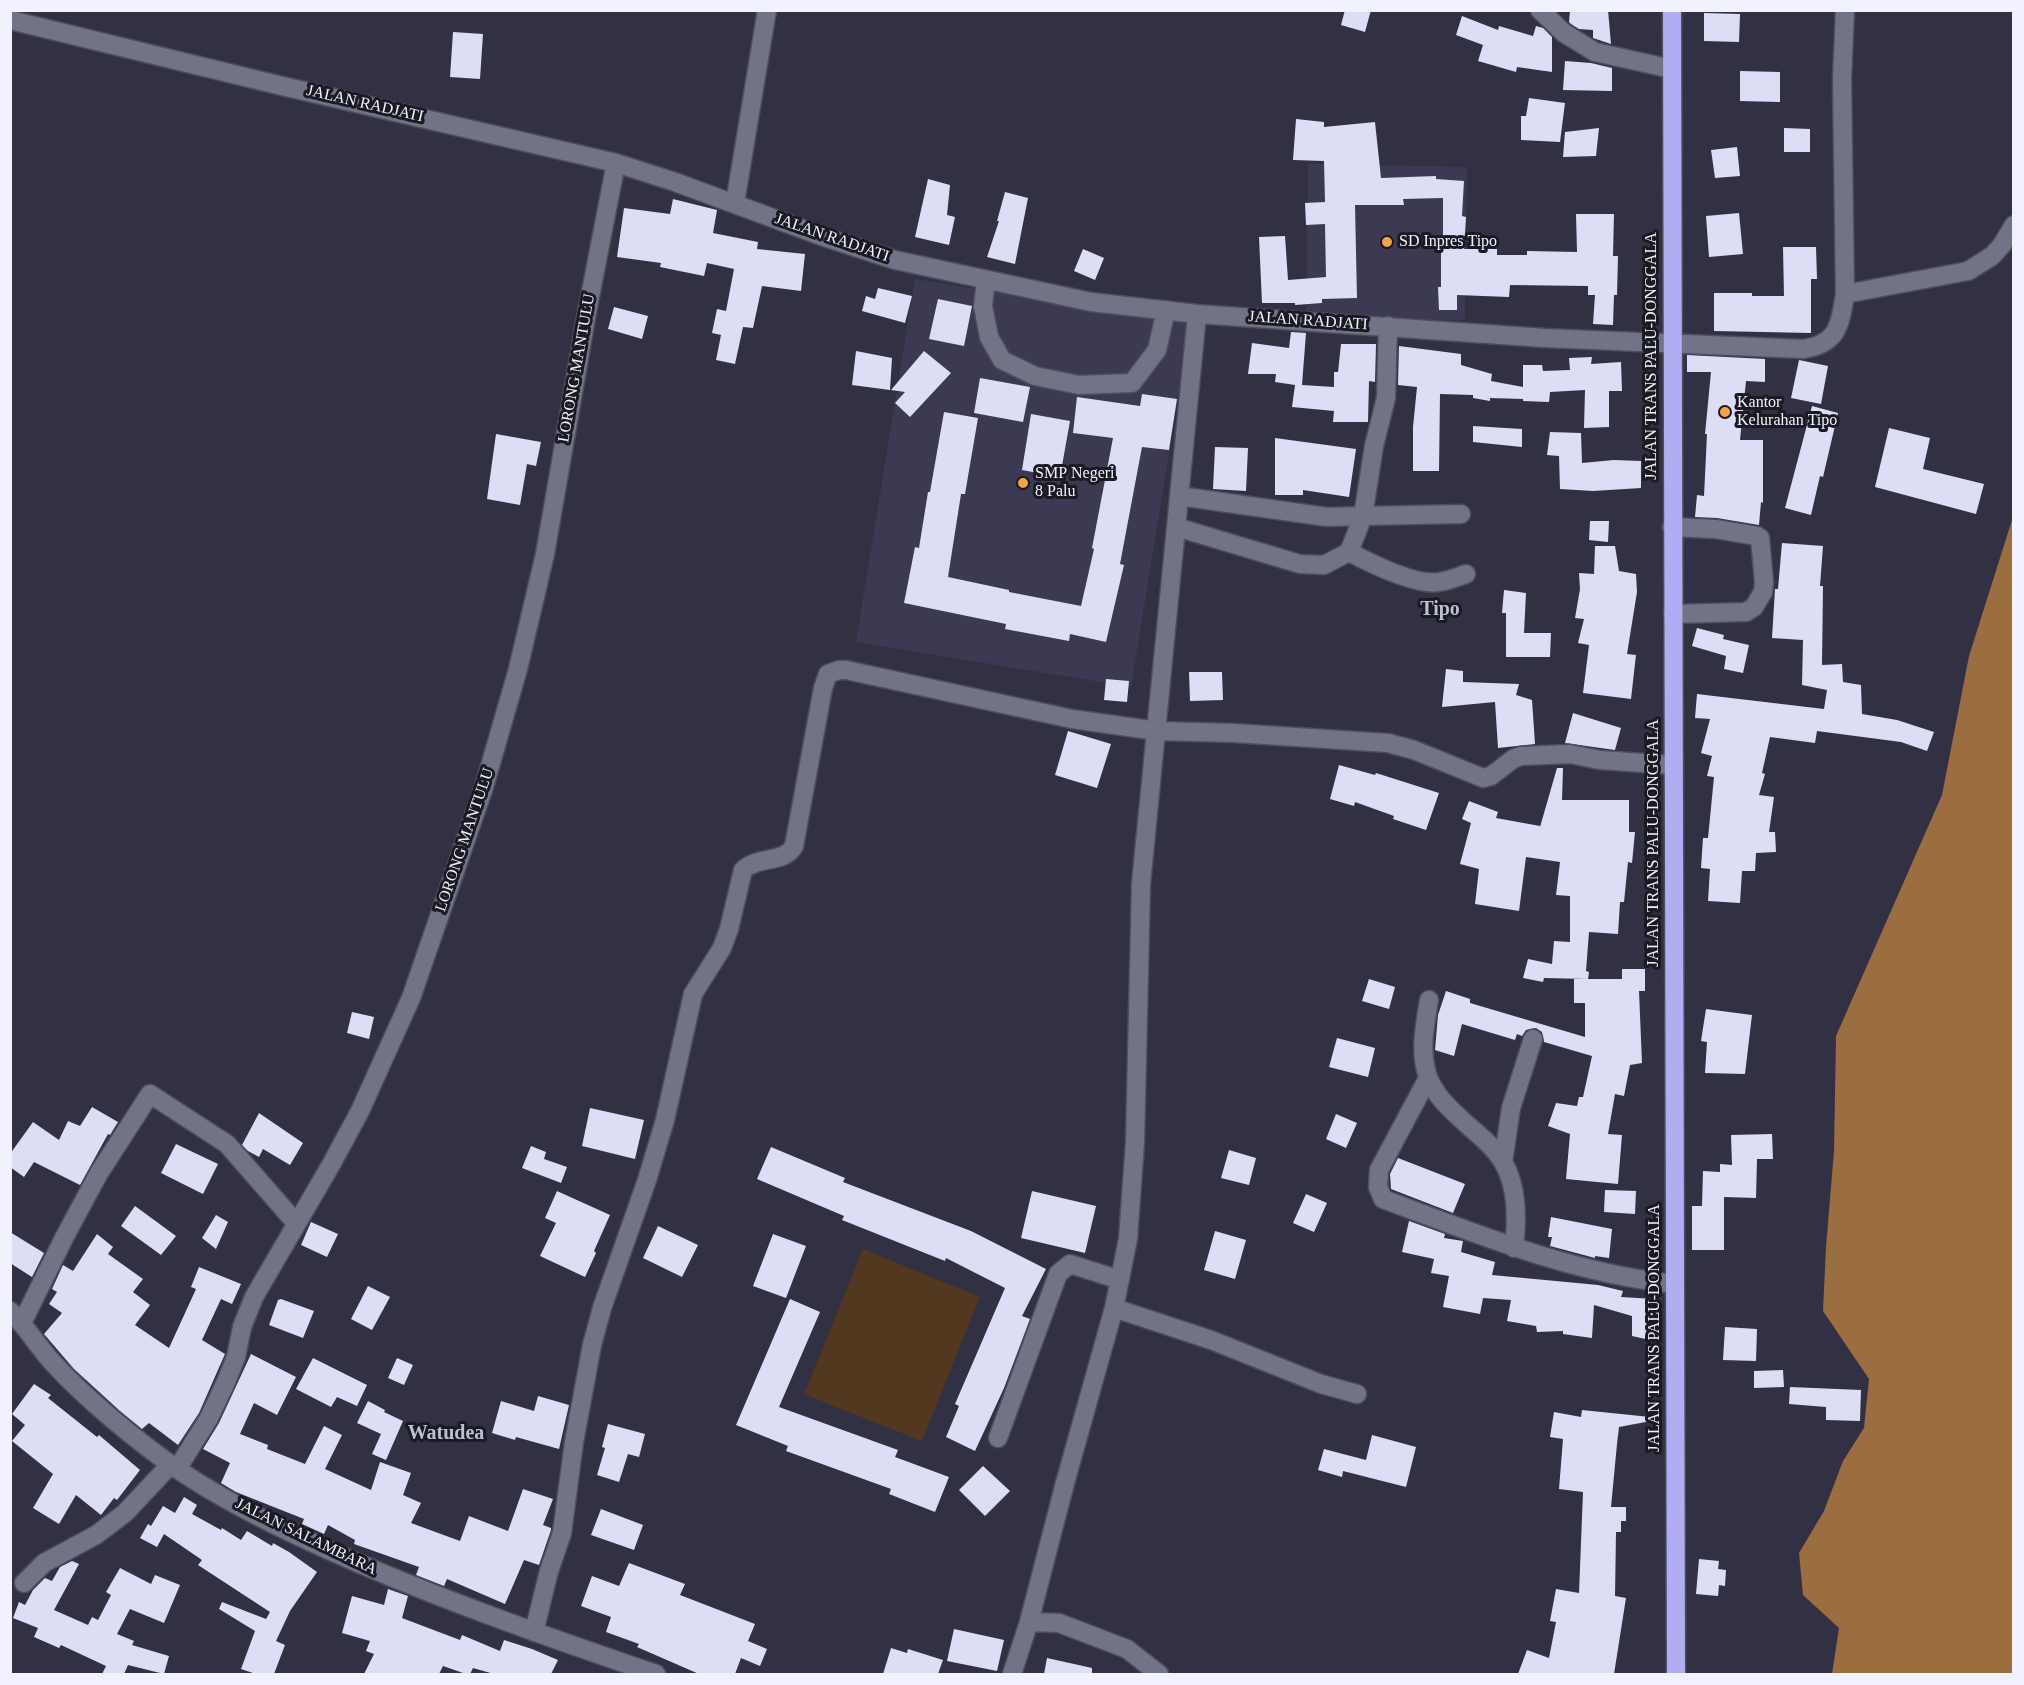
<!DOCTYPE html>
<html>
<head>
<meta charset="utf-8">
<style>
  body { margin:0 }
  #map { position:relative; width:2024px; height:1685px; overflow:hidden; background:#323143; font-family:"Times New Roman",serif }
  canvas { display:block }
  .frame { position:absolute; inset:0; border:12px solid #f2f2fe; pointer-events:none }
</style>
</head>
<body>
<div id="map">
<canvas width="2024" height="1685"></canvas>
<div class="frame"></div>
</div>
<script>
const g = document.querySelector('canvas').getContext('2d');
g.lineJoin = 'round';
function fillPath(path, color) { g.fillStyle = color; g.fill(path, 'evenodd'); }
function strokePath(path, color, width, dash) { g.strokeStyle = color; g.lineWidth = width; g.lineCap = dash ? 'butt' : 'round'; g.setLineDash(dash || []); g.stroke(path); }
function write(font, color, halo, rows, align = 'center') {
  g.font = font + ' "Times New Roman",serif'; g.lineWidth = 6; g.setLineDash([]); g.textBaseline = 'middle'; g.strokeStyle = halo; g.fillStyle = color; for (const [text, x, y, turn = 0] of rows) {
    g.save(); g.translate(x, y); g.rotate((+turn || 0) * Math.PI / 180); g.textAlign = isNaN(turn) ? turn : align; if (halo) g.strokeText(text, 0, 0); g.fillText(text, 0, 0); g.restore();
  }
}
fillPath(new Path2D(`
  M1308,164L1467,167L1465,320L1306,317Z
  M915,279L1190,324L1131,687L856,642Z`), '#3b3a52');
fillPath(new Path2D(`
  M863,1249L980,1297L922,1441L804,1394Z`), '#51381e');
fillPath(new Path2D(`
  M2013,517V1674H1832L1839,1628L1803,1595L1799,1553L1824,1511L1843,1461L1864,1428L1869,1379L1823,1311L1826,1247L1834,1151L1836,1036L1942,795L1969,656Z`), '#9b6e3f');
fillPath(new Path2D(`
  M1345,10H1371L1365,32L1341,25Z
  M1570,10H1608L1611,44L1593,38V30L1579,29L1571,24L1569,22Z
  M1704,13L1740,14L1739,42L1704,41Z
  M1462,16L1498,30L1499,26L1533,36L1536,26L1543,28L1552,37V72L1517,67L1516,72L1478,61L1483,45L1456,35Z
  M453,32L483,34L480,79L450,77Z
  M1565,61L1591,63L1612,68V91L1563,90Z
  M1740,71L1780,72V102L1740,101Z
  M1529,98L1565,103L1560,142L1521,140V116H1526Z
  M1296,119L1324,122V127L1375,122L1381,178L1436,176V179L1464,181L1462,216L1466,217L1464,249H1497V255H1527V251L1577,252L1576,214H1614L1613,256H1618L1617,295H1614L1613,325L1593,324L1595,295H1588V286L1510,285L1509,297L1457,295V310H1439L1438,287H1441V251H1443V198L1403,199L1404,205H1355L1357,298L1322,299V303L1295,305V303H1262L1259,237L1285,236L1288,280L1326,277L1325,224L1306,225L1305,203L1325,202L1324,161L1293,160Z
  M1599,128L1596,156L1563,157L1565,132Z
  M1784,128L1810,129V152H1784Z
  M1737,147L1740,176L1715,178L1711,150Z
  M928,179L950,185L947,215L955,217L949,245L915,237Z
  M1005,192L1028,198L1015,264L987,257L999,221H997Z
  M673,199L717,210L713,233L758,242L757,249L805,254L801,291L762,286L753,328L743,327L735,364L716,360L721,335L712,333L717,309L726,311L734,269L707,263L704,276L660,267L661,263L617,257L624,208L670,214Z
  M1739,213L1743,254L1709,257L1706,216Z
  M1783,247H1816L1817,279H1811V333L1714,331V293H1752V296H1784Z
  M1083,249L1104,258L1095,280L1074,271Z
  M878,288L912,296L905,323L862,311L866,296L875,299Z
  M938,299L972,306L964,346L929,339Z
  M614,307L648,316L642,339L608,329Z
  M1291,332L1306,333L1302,385L1334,387V372H1338L1341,344H1376L1375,382L1369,381L1368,422H1333L1334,411L1292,407L1295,385L1275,382L1276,374H1248L1252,343L1289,348Z
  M1399,346L1461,354V365L1492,374L1491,381L1523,387V365H1542L1543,371L1570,370L1569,358L1592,357L1591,364L1621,362L1622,391H1609V427L1584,428L1585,390L1550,392L1549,402L1523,401V399L1490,398V401L1473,398V395L1440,394L1439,471H1413V427L1417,387L1398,385Z
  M856,351L892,358L890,390L852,385Z
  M924,351L951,373L910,417L895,403L905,392L891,390Z
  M1687,355L1765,359V382L1746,381L1740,440H1763V503L1761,502L1759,525L1717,518L1695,517L1697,495L1704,496L1707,434H1705L1711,372H1687Z
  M1799,360L1828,366L1821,404L1791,398Z
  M980,378L1030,387L1023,422L974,413Z
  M1142,394L1177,399L1169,450L1142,447L1120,564L1124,565L1106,642L1070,634L1069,641L1005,629L1006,624L904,603L915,547L919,548L928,492H930L944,412L978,418L965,494H961L948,577L1009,590V592L1081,606L1094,549L1092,548L1113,438L1073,433L1077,397L1140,406Z
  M1812,406L1838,413L1823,477L1820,476L1811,515L1785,508Z
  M1031,414L1070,421L1060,477L1022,470Z
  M1473,426L1522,429V447L1473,442Z
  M1889,428L1930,438L1923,469L1984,484L1976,514L1875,487Z
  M1550,432L1581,433L1582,463L1614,460L1641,461V488L1593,491L1560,489L1559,456L1547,455Z
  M496,434L541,442L536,466L527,464L520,505L487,499Z
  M1275,438L1356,449L1349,497L1303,490V495H1275Z
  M1215,447L1248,448L1246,491L1213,489Z
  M1590,521H1609L1608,542L1589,540Z
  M1782,543L1823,546L1820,586H1823L1822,665L1842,664L1843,682L1861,685L1862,714L1897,720L1934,732L1927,751L1901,742L1817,731L1815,743L1770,737L1762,773L1765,774L1759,795L1774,797L1769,832H1775L1776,852L1756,853L1755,871H1742L1740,903L1708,901L1710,869L1701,868L1703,838H1708L1714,777L1707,776L1712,756L1701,753L1710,719L1695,718L1697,694L1824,709L1827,690L1802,685L1803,640L1772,638L1775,589H1778Z
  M1595,546H1615L1619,571L1636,574L1637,592L1627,654L1636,655L1631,699L1583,693L1589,645L1578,643L1584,619L1575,618L1580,589L1579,573L1594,574Z
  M1504,590L1526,593L1524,633H1551L1550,657H1506V613H1502Z
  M1697,628L1724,635L1723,639L1749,645L1743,673L1724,669L1726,656L1692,646Z
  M1446,669L1463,671V682L1519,684L1516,695L1532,700L1535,744L1498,748L1495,702L1442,707Z
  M1189,672H1222L1223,700L1190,701Z
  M1106,679L1129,681L1127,702L1104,700Z
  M1573,713L1621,728L1615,750L1565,743Z
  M1068,731L1111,744L1097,788L1055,775Z
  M1339,765L1375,775L1376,773L1439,793L1426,830L1393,819L1394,816L1355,802L1354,806L1330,799Z
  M1557,768H1563L1562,800H1629V832H1635L1632,863L1628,862L1624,902H1620L1618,934L1589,932L1586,971L1589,972L1588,979L1544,978L1543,982L1523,978L1528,959L1552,964L1554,941L1570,942V896L1556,895L1560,862L1526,857L1519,911L1475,904L1479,869L1460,864L1471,823L1462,819L1469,801L1498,812L1496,818L1540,826V827Z
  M1622,969H1645V991H1639L1642,1063L1630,1065L1624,1096L1615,1094L1608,1134L1622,1135L1618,1184L1566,1179L1570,1134L1548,1126L1556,1103L1577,1106L1579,1097H1583L1592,1056L1544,1042L1542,1032L1536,1028L1526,1030L1522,1036L1517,1034L1515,1040L1462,1024L1454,1056L1435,1050L1438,1015L1446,991L1470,999V1003L1585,1037V1003H1574V979H1622Z
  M1369,979L1395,987L1389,1009L1362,1001Z
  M1706,1009L1752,1015L1745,1074L1705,1073L1707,1042L1701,1041Z
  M352,1012L374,1017L369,1039L347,1033Z
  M1337,1038L1375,1048L1368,1077L1329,1067Z
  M92,1107L118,1122L110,1135L108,1134L80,1185L34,1162L24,1177L10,1167V1154L33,1122L59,1140L68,1121L80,1126Z
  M590,1108L644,1120L635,1159L582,1146Z
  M259,1113L303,1143L290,1165L263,1149L259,1157L248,1151L242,1145Z
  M1336,1114L1357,1123L1346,1148L1326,1139Z
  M1772,1134L1773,1159H1757L1756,1198L1724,1197V1250H1692V1206H1702L1703,1171L1720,1172V1164L1732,1165L1731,1135Z
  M176,1144L218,1164L203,1194L161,1173Z
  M531,1146L546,1152L544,1159L567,1167L561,1183L522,1168Z
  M771,1147L845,1178L843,1182L971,1231L1046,1269L1022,1316L1030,1319L1004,1388L975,1451L946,1437L959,1406L955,1404L1005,1288L946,1258L945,1261L842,1220L844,1216L757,1179Z
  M1229,1150L1256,1158L1249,1185L1221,1178Z
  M1398,1158L1465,1184L1453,1213L1391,1189L1390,1174Z
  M1605,1190L1636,1191L1635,1214L1604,1212Z
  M557,1191L610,1215L594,1251L596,1253L585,1277L540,1256L556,1223L545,1218Z
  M1032,1191L1096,1206L1085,1253L1021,1238Z
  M1306,1194L1327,1203L1314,1232L1293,1223Z
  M135,1206L176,1236L161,1255L121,1226Z
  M216,1215L228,1222L216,1249L202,1238Z
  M1551,1217L1612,1229L1609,1258L1595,1256V1258L1550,1246L1552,1237H1548Z
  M1409,1221L1445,1234L1444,1238L1463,1241L1461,1252L1495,1262L1492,1275L1598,1285L1623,1291L1621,1297L1654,1299L1650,1340L1632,1336V1316L1594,1305L1592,1338L1563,1334V1331L1537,1332L1536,1326L1507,1321L1511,1300L1483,1298L1480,1314L1443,1307L1449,1276L1431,1273L1434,1259L1402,1252Z
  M311,1222L338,1234L327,1257L301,1245Z
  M658,1226L698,1245L682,1277L643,1258Z
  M1215,1231L1246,1240L1235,1279L1204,1270Z
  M10,1232L44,1253L32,1277L10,1263Z
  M97,1234L113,1247L108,1254L143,1279L133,1292L150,1305L135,1325L169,1348L196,1289L191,1287L199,1267L241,1284L232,1304L221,1299L202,1340L225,1354L199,1413L178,1445L149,1423L142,1429L120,1411L74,1369L44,1334L62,1313L49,1304L57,1292L52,1289L63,1265L73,1271Z
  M773,1234L806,1246L786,1298L753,1286Z
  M368,1286L390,1297L372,1330L351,1319Z
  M281,1299L314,1311L303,1338L269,1325L278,1300Z
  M790,1299L820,1312L779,1407L898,1450L895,1457L949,1477L935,1512L889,1494L891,1489L786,1451L788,1446L736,1425Z
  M1725,1327L1757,1329L1756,1361L1723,1360Z
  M251,1354L296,1377L277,1415L254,1403L240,1434L268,1445L267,1449L305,1464L324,1426L342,1435L325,1469L371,1490L380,1462L411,1473L403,1495L421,1503L411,1523L460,1541L469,1516L508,1531L523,1489L553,1499L543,1525L551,1528V1530L539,1565L524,1560L505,1604L447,1579L444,1586L416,1575L419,1567L354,1544L355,1540L328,1525L324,1534L302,1524L304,1519L236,1492L221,1483L230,1463L203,1449L219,1423Z
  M313,1358L367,1385L357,1406L337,1397L331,1407L296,1389Z
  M397,1358L413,1365L404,1385L388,1378Z
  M1783,1370L1784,1387L1754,1388V1371Z
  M34,1384L51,1395L48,1398L97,1437L99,1435L140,1470L117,1500L114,1498L101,1515L76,1495L59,1524L33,1508L53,1474L12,1441L25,1425L12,1414Z
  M1790,1387L1861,1390L1860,1421L1826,1420V1407L1789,1404Z
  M538,1396L569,1405L559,1449L516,1437L515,1440L492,1433L501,1401L534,1411Z
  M368,1401L385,1410L384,1412L403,1421L386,1460L372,1454L381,1434L357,1423Z
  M1582,1410L1650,1417L1651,1421L1619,1427L1617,1444L1611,1507H1626V1521H1621V1532H1616L1615,1596L1626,1598L1614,1674H1518L1527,1650L1549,1658L1556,1622L1550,1621L1556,1589L1579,1593L1583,1492L1559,1489L1563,1439L1550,1437L1554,1412L1581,1417Z
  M608,1424L645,1434L639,1457L628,1454L619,1482L597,1475L605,1448L602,1447Z
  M1372,1435L1416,1447L1406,1487L1343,1471L1342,1477L1318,1470L1324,1449L1366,1460Z
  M983,1466L1010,1491L985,1516L959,1490Z
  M184,1497L197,1505L192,1514L221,1530L222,1528L241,1540L247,1531L272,1546L273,1543L289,1552L317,1572L290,1611L276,1641L285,1645L274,1674H256L241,1669L255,1631L219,1609L222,1602L266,1619L270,1612L198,1565L202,1560L164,1534L157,1547L140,1538L148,1524L151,1526L163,1506L175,1513Z
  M601,1509L643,1525L634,1550L591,1535Z
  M1699,1559L1719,1561L1718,1569L1726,1570L1725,1586L1719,1585L1718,1596L1696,1594Z
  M72,1561L79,1564L54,1610L88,1625L92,1617L98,1620L111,1595L106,1592L120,1568L151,1584L155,1575L180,1585L164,1623L130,1609L117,1634L134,1641L132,1645L169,1656L164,1674L128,1665L124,1674H102L106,1666L61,1645L59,1648L34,1637L38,1628L13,1618L19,1602L25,1605L33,1590L45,1578L52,1581L60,1567Z
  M629,1563L685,1584L680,1595L755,1624L748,1641L767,1649L760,1666L741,1658L735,1674H699L637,1647L639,1644L606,1632L611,1617L581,1606L592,1576L619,1586Z
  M388,1589L408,1596L402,1618L460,1640L462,1635L500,1651L504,1640L532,1649L558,1660L551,1674H494L473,1668L470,1674H466L443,1666L439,1674H364L374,1654L366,1651L370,1641L342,1633L352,1596L384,1605Z
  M954,1629L1004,1640L997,1671L947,1661Z
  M891,1648L907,1653L908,1649L943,1660L938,1674H883Z
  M1047,1658L1092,1668V1674H1044Z`), '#ddddf6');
const minor = new Path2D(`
  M1540,10L1564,33L1595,52L1672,69
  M10,20L278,85L616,163L675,182L824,237L895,260L1091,302L1197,314L1545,338L1803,349C1838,344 1840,325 1845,294L1842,79L1845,10
  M735,203L767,10
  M986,280L983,306L989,337L1002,360L1035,376L1079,385L1132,383L1157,350L1166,310
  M1845,294L1968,271L1992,256L2002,245L2014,225
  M1179,496L1327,517L1363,516L1374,446L1386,398L1388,326
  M1176,527L1300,564L1324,565L1349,552L1363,516L1461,514
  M1672,527L1715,529L1757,536L1760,538L1764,582L1763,592L1754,607L1746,612L1673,614
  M1349,552C1370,563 1416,586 1439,582C1448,581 1457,577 1466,574
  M1429,1000C1425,1026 1419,1051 1428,1077C1435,1095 1448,1107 1462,1120C1476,1133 1494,1146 1503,1162C1518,1187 1517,1220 1514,1248
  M1428,1078L1379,1170L1378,1187L1383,1199C1479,1235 1572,1273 1674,1284
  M1503,1162L1511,1108L1533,1039
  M1114,1308L1211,1340L1321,1384L1357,1394
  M10,1311C27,1327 38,1347 53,1363C87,1400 137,1441 177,1469C233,1507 297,1537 358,1563C456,1605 556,1640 656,1674
  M22,1323L65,1236L99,1173L150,1094L227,1144L296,1223
  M998,1438L1058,1274L1070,1264L1120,1280
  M177,1469L209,1418L226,1382L236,1357L242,1327L254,1297L332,1163L360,1111L411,998L484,787L518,669L545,554L587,312L616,163
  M24,1583L44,1563L96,1535L125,1513L171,1464
  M1029,1622L1059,1623L1127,1649L1159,1674
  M534,1632L549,1571L562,1533L574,1442L592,1345L602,1308L647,1180L665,1120L693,994L722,948L729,929L743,870C760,855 784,864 794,846L823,688L828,674L839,670H846L1072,719L1157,731L1234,733L1388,743L1414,750L1483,778L1491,776L1513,759L1521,756L1570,754L1600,760L1673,765
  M1012,1674L1029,1622L1065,1483L1114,1308L1128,1239L1135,1142L1141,884L1197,314`);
const highway = new Path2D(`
  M1672,10L1676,1674`);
strokePath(minor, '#4e4d5d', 21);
strokePath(highway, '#4e4d5d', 21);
strokePath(minor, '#737388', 18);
strokePath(highway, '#b0adf2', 18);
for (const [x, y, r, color] of [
  [1387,242,6,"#f5a345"],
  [1725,412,6,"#f5a345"],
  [1023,483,6,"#f5a345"]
]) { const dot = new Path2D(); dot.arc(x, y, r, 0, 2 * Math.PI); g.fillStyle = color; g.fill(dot); strokePath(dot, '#1a1a23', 2); }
write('16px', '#f2f2fe', '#1a1a23', [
  ["JALAN RADJATI",365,104,13],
  ["JALAN RADJATI",832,238,19],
  ["JALAN RADJATI",1308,321,4],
  ["JALAN TRANS PALU-DONGGALA",1652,356,-90],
  ["LORONG MANTULU",577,368,-80],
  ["LORONG MANTULU",465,840,-71],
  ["JALAN TRANS PALU-DONGGALA",1654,843,-90],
  ["JALAN TRANS PALU-DONGGALA",1655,1328,-90],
  ["JALAN SALAMBARA",306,1537,26]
]);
write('16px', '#f2f2fe', '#1a1a23', [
  ["SD Inpres Tipo",1399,242],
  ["Kantor",1737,403],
  ["Kelurahan Tipo",1737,421],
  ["SMP Negeri",1035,474],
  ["8 Palu",1035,492]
], 'left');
write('bold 20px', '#bebed5', '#1a1a23', [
  ["Tipo",1440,610],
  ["Watudea",446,1434]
]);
</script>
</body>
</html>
